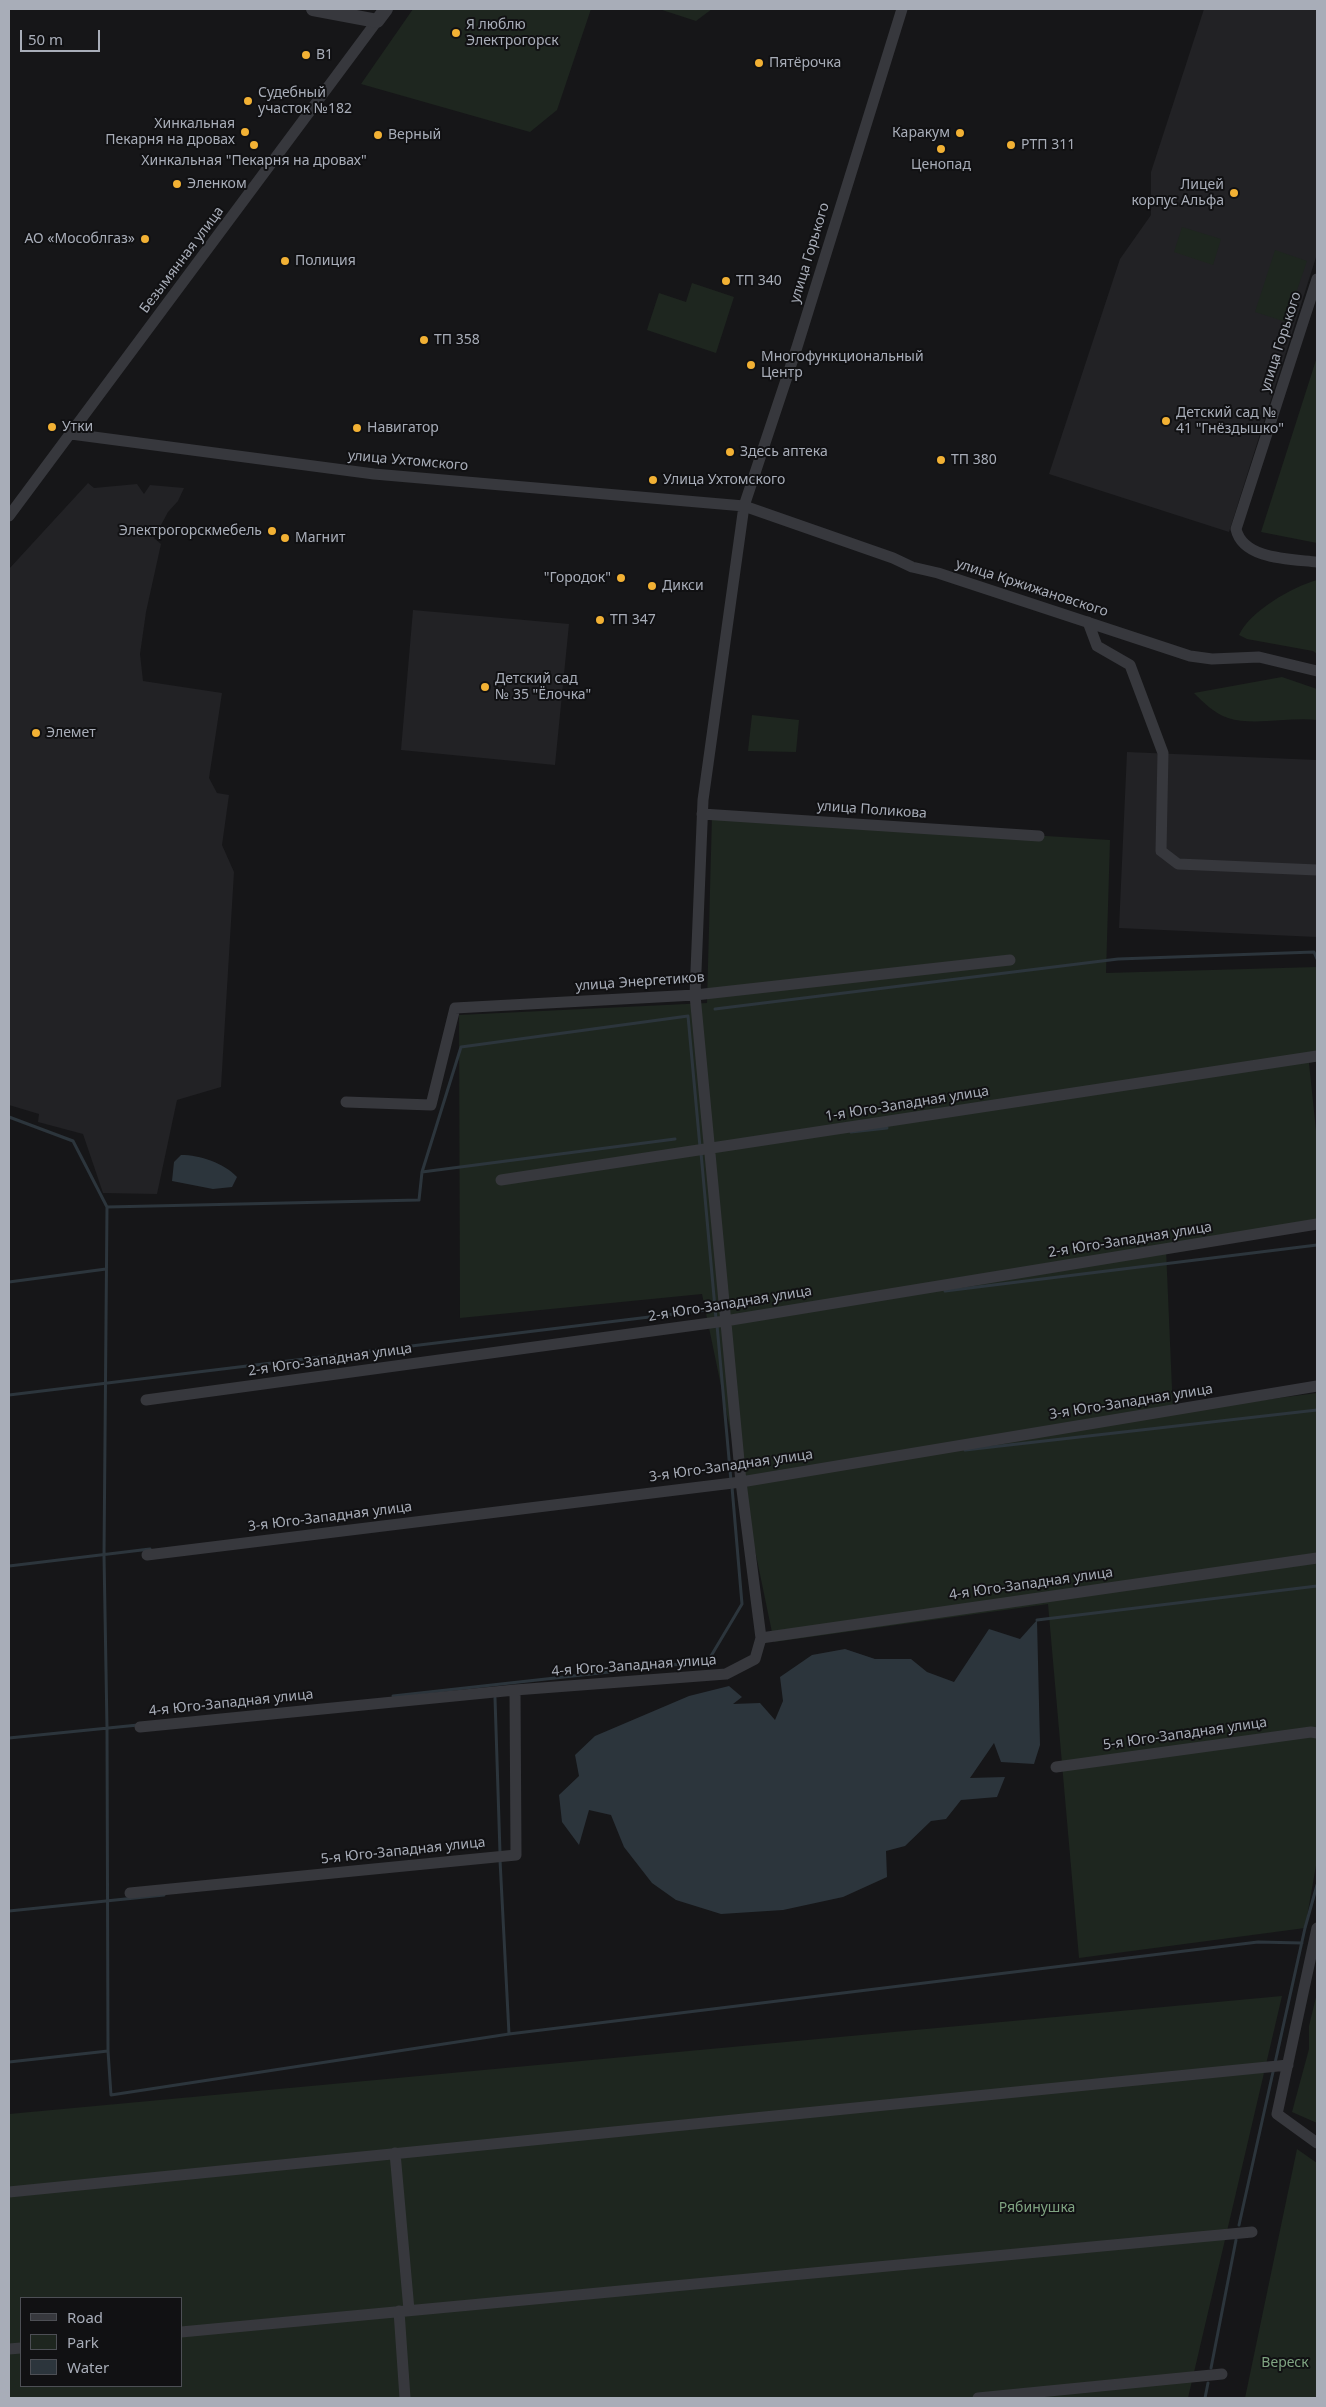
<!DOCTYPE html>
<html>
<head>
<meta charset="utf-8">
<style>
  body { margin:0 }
  #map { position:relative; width:1326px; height:2407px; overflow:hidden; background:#161618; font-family:"Noto Sans",sans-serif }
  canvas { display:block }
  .frame { position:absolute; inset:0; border:10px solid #a8adb8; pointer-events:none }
  .legend { position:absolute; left:20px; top:2297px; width:162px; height:90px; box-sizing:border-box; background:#111113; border:1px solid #4d4f55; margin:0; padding:6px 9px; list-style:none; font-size:15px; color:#a8adb8 }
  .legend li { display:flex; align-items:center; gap:10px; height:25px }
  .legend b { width:25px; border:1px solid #4d4f55 }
  .scale { position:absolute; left:20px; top:30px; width:80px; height:22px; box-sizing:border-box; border:2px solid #a8adb8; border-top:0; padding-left:6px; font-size:15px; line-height:18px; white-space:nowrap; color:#a8adb8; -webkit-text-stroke:4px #111113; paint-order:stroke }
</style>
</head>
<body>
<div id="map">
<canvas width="1326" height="2407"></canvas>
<div class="frame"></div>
<ul class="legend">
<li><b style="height:6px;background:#37383d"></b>Road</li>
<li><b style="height:14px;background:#1e261f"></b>Park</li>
<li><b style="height:14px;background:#2c353c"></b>Water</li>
</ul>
<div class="scale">50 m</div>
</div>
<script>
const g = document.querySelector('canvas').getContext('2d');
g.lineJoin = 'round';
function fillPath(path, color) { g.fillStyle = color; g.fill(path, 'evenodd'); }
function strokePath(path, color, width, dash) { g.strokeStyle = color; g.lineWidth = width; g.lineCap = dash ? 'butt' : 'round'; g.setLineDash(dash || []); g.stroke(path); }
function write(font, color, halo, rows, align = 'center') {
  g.font = font + ' "Noto Sans",sans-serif'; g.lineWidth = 4; g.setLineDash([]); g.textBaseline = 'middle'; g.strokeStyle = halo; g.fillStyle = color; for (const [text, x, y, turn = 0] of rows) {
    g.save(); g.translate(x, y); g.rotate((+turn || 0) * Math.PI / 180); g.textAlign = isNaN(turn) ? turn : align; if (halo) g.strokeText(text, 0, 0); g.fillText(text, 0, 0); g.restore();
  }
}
fillPath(new Path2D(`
  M1204,9H1317V254L1229,532L1049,474L1120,259L1151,215V172Z
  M88,483L94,488L137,484L144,494L150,485L184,488L178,501L168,512L154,538L161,544L146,612L140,654L143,681L222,693L209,778L217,793L229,795L222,845L234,872L221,1087L177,1100L157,1194L103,1193L83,1134L38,1122L39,1114L9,1105V569Z
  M413,610L569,624L555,765L401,750Z
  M1127,752L1317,760V937L1119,928Z`), '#222225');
fillPath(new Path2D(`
  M413,9H591L557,110L530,132L361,84Z
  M659,9H712L696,21Z
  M1182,227L1221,239L1213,265L1174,252Z
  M1275,250L1307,261L1286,322L1255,312Z
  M692,283L734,297L716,353L647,330L659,293L686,302Z
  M1317,357V543L1261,532Z
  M1317,580V654L1313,651L1247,639L1239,635C1250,611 1292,587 1317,580Z
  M1282,677L1317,689V720C1290,717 1252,726 1228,718C1214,713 1204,703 1194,693Z
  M752,715L799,720L796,752L748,751Z
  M712,815L1110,840L1106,973L1317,967V1061L1309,1063L1317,1140V1227L1166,1249L1173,1412L1317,1393V1860L1305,1928L1079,1958L1048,1604L774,1642L702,1294L460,1318L459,1015L707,1003Z
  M1317,1993V2123L1292,2112L1309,2049V2026Z
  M1282,1996L1188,2398H9V2114ZM21,2298H181V2386H21Z
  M1297,2149L1317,2163V2398H1245Z`), '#1e261f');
fillPath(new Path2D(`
  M181,1155C200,1155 224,1163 237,1177L232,1187L213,1189L172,1181L174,1162Z
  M1037,1620L1040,1745L1034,1764L1001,1762L994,1743L970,1778L1005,1777L997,1797L961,1800L946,1819L931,1821L905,1846L886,1851L887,1877L843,1897L783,1910L721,1914L676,1900L652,1883L624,1847L611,1815L589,1810L579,1845L562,1822L559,1795L579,1776L575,1755L595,1736L689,1696L729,1686L742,1697L733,1704L760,1703L775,1720L783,1701L780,1677L812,1655L845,1649L875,1659H911L927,1672L954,1682L989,1629L1020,1639Z`), '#2c353c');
strokePath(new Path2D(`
  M715,1009L1118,959L1314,952L1317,959
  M9,1117L73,1141L107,1207L104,1555L107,1728L108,2051L111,2095L509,2034L1258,1942L1302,1943
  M851,1132L887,1128
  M701,1153L716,1319
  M422,1172L675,1139
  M107,1207L419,1200L422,1172L461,1047L688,1016L700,1147
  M9,1282L106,1269
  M945,1291L1317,1245
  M717,1325L731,1481
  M9,1395L715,1309
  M965,1450L1317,1410
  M9,1566L150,1549
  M1037,1620L1317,1586
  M393,1696L708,1661L742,1604L732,1487
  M495,1698L500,1853
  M9,1738L138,1725
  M500,1860L509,2034
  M9,1911L164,1895
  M9,2062L108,2051
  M1239,2225L1305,1928L1317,1885
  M1211,2368L1236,2240
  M1205,2398L1208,2383`), '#2c353c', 3);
strokePath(new Path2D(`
  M1317,279L1236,529C1243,560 1291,559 1317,562
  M71,434L374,474L744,506L893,558L912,567L938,573L1190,656L1212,659L1259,657L1317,671
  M9,516L377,21
  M1088,622L1097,646L1130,665L1163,753L1161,851L1178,864L1317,870
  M702,814L1039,836
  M346,1102L431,1105L455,1008L695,995L1010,960
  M501,1180L1317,1056
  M146,1400L725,1321L1317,1224
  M147,1555L741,1482L1317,1386
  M761,1638L741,1482L695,995L703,800L744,506L797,347L902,9
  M140,1727L515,1690L726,1674L755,1659L761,1638L1317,1558
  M1056,1767L1311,1732L1317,1733
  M130,1893L516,1855L515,1690
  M1317,1928L1277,2114L1317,2143
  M395,2153L409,2310
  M9,2192L1288,2065
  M399,2311L405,2398
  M181,2332L1252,2232
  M9,2349L21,2348
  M978,2398L1222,2374`), '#37383d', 11);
strokePath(new Path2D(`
  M313,9L377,21L386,9`), '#37383d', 14);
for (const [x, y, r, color] of [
  [456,33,5,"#f2b134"],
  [306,55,5,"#f2b134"],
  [759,63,5,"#f2b134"],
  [248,101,5,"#f2b134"],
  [245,132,5,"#f2b134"],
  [960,133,5,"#f2b134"],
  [378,135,5,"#f2b134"],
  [254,145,5,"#f2b134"],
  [1011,145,5,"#f2b134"],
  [941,149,5,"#f2b134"],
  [177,184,5,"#f2b134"],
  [1234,193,5,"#f2b134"],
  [145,239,5,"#f2b134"],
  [285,261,5,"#f2b134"],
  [726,281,5,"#f2b134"],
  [424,340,5,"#f2b134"],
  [751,365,5,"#f2b134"],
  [1166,421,5,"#f2b134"],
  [52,427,5,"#f2b134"],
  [357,428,5,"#f2b134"],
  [730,452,5,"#f2b134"],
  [941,460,5,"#f2b134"],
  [653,480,5,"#f2b134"],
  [272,531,5,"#f2b134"],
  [285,538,5,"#f2b134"],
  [621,578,5,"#f2b134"],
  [652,586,5,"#f2b134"],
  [600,620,5,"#f2b134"],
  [485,687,5,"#f2b134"],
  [36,733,5,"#f2b134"]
]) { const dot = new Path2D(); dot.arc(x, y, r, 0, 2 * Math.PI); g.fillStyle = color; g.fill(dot); strokePath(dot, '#111113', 2); }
write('14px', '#a8adb8', '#111113', [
  ["Я люблю",466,25],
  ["Электрогорск",466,41],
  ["B1",316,55],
  ["Пятёрочка",769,63],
  ["Судебный",258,93],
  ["участок №182",258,109],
  ["Хинкальная",235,124,"right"],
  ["Пекарня на дровах",235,140,"right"],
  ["Каракум",950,133,"right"],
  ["Верный",388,135],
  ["РТП 311",1021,145],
  ["Хинкальная \"Пекарня на дровах\"",254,161,"center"],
  ["Ценопад",941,165,"center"],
  ["Эленком",187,184],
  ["Лицей",1224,185,"right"],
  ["корпус Альфа",1224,201,"right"],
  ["АО «Мособлгаз»",135,239,"right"],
  ["Полиция",295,261],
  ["ТП 340",736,281],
  ["ТП 358",434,340],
  ["Многофункциональный",761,357],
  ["Центр",761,373],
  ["Детский сад №",1176,413],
  ["41 \"Гнёздышко\"",1176,429],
  ["Утки",62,427],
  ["Навигатор",367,428],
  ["Здесь аптека",740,452],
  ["ТП 380",951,460],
  ["Улица Ухтомского",663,480],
  ["Электрогорскмебель",262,531,"right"],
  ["Магнит",295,538],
  ["\"Городок\"",611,578,"right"],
  ["Дикси",662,586],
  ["ТП 347",610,620],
  ["Детский сад",495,679],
  ["№ 35 \"Ёлочка\"",495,695],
  ["Элемет",46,733]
], 'left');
write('14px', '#a8adb8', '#111113', [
  ["улица Горького",810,253,-73],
  ["Безымянная улица",182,260,-53],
  ["улица Горького",1281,342,-72],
  ["улица Ухтомского",408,461,5],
  ["улица Кржижановского",1032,588,18],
  ["улица Поликова",872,810,4],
  ["улица Энергетиков",640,982,-4],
  ["1-я Юго-Западная улица",907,1104,-9],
  ["2-я Юго-Западная улица",1130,1240,-9],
  ["2-я Юго-Западная улица",730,1304,-9],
  ["2-я Юго-Западная улица",330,1360,-8],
  ["3-я Юго-Западная улица",1131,1402,-9],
  ["3-я Юго-Западная улица",731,1466,-8],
  ["3-я Юго-Западная улица",330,1517,-7],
  ["4-я Юго-Западная улица",1031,1584,-8],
  ["4-я Юго-Западная улица",634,1666,-4],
  ["4-я Юго-Западная улица",231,1703,-6],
  ["5-я Юго-Западная улица",1185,1734,-8],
  ["5-я Юго-Западная улица",403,1851,-6]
]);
write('14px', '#7fa381', '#111113', [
  ["Рябинушка",1037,2208],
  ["Вереск",1285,2363]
]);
</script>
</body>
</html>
